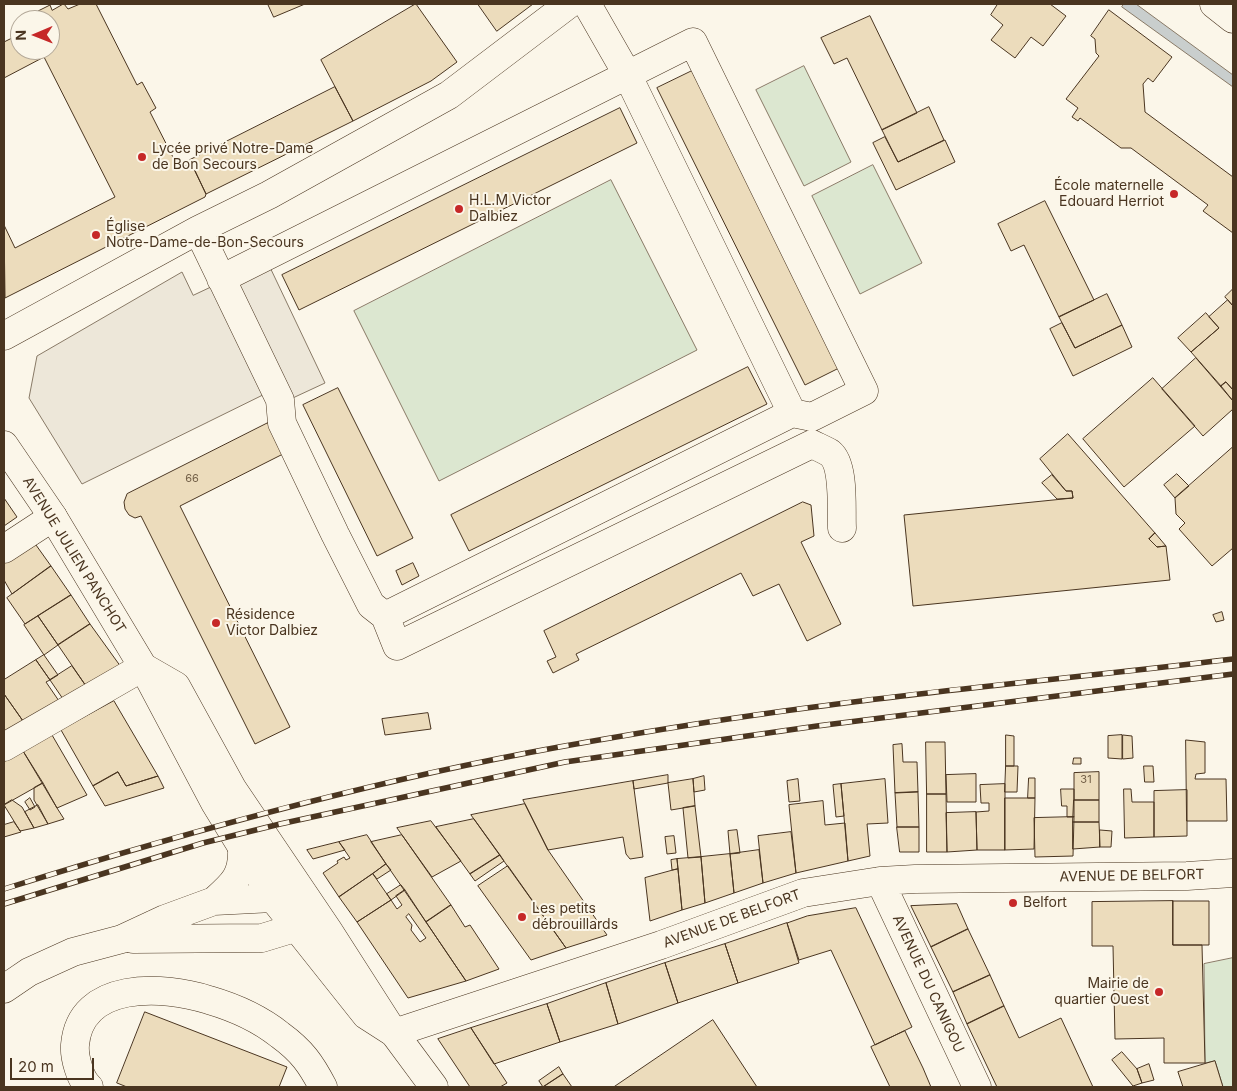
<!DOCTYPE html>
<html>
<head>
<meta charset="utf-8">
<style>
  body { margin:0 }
  #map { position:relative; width:1237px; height:1091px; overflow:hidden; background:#fbf6e9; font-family:Inter,sans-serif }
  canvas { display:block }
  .frame { position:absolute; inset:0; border:5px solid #4a3520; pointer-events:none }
  .north { position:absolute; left:10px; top:10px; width:50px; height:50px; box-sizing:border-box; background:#fbf6e9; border:1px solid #b4a999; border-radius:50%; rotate:269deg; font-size:14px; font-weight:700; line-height:20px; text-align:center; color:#4a3520 }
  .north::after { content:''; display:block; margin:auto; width:18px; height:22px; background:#c62828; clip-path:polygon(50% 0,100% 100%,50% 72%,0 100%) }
  .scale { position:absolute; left:10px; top:1058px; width:84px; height:22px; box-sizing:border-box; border:2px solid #4a3520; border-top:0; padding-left:6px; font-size:15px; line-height:18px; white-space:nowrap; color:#4a3520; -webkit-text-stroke:4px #fbf6e9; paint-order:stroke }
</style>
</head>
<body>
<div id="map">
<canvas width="1237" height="1091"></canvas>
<div class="frame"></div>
<div class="north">N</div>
<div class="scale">20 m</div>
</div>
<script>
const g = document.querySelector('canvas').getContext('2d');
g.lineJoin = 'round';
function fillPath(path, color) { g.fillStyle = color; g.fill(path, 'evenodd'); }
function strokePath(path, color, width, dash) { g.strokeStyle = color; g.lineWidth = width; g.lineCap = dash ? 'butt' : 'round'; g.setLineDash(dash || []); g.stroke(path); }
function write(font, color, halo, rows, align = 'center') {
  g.font = font + ' Inter,sans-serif'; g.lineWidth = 4; g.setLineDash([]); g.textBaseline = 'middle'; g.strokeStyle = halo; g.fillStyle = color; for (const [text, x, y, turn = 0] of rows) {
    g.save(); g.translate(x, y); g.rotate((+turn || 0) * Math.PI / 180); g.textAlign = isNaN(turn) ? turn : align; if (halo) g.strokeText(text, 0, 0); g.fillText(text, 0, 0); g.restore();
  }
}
const green = new Path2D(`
  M804,66L851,162L804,186L756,90Z
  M873,165L922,263L860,294L812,196Z
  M611,180L697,350L439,481L354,311Z
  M1233,958V1087H1223L1215,1061L1205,1063L1204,964Z`);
fillPath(green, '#dce7d0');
strokePath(green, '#887966', 1);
const parking = new Path2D(`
  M267,261L325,383L282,403L275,389L82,484L29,398L37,356L182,272L193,295Z`);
fillPath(parking, '#ede7d9');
strokePath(parking, '#887966', 1);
const water = new Path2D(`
  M1124,4H1136L1233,75V87L1122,7Z`);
fillPath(water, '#c9cecd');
strokePath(water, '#887966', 1);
const building = new Path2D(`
  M64,4L68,9L80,4H96L137,85L142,82L156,108L150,112L179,169L191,163L206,194L205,197L5,298L4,225L15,248L115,197L44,57L4,78V42L20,34V50H50V20H43L38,11L50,5L52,10Z
  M268,4H305L274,17Z
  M416,4L457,62L431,81L353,121L321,60Z
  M478,4H533L497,31Z
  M998,4H1050L1066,16L1043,46L1031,37L1015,58L991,40L1003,25L991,15Z
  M1109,10L1172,57L1153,82L1148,78L1143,84L1145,112L1233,177V233L1203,211L1208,205L1131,148H1121L1080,118L1078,121L1072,117L1078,108L1066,99L1099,56L1096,53L1095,39L1091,36Z
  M870,16L917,113L882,130L847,58L834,64L821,38Z
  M692,71L839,368L805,385L657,88Z
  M335,87L353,121L206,194L190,160Z
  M929,107L944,140L898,162L882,130Z
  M620,108L637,143L299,310L282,275Z
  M885,137L898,162L945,140L955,162L896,190L873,143Z
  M1045,201L1094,300L1059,317L1024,245L1011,251L998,224Z
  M1233,289V306L1225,297Z
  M1107,294L1122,325L1075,348L1059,317Z
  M1228,300L1233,306V390L1226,382L1221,386L1191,352L1219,328L1209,317Z
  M1206,313L1219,328L1191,352L1178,338Z
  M1062,323L1075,348L1122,325L1132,347L1073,376L1050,329Z
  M1196,358L1233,401V409L1203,436L1162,389Z
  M748,367L767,404L469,551L451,515Z
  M1153,378L1195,426L1124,487L1083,439Z
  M1226,382L1233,390V401L1221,386Z
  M338,388L413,538L377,556L303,405Z
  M268,423L283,454L180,506L290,727L255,744L141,516L135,518L129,515L125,509L124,502L127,494Z
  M1068,434L1155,533L1149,539L1157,547L1166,546L1170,580L913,606L904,515L1073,498L1072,491H1066L1040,459Z
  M1233,447V548L1212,566L1179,529L1185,523L1176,514L1175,498Z
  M1177,474L1189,486L1175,498L1164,485Z
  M1052,475L1066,491H1072L1073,498L1057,499L1042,483Z
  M4,498L17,517L4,526Z
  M803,502L811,505L814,536L801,542L841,624L807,641L779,584L753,596L741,573L576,654L579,660L553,673L547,661L556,657L544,631Z
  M1155,533L1166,546L1157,547L1149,539Z
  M31,538L51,566L12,594L4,580V556Z
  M413,563L419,576L402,585L396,571Z
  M51,566L71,595L25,624L7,598Z
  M71,595L90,624L58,645L38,616Z
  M1222,612L1224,620L1216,622L1213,615Z
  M38,616L58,645L44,655L24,625Z
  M90,624L121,667L86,686L58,645Z
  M44,655L58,675L50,680L36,660Z
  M36,660L50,680L46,682L59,701L23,721L4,694V680Z
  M72,666L86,686L63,699L50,680Z
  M4,694L23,721L4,732Z
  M114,701L158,776L126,786L118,772L93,786L61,730Z
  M428,713L431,729L385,735L382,719Z
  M52,735L87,795L57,808L23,751Z
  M1006,735L1014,736V766H1006Z
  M1122,735V759L1108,758V736Z
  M1123,735L1132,736L1133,758L1123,759Z
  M1186,740L1205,742V773L1196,774L1195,779H1226L1227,821H1187Z
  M926,742H945L946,794H927Z
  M902,744L903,762H917L918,792L895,793L893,745Z
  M23,751L43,783L4,805V762Z
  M1074,758H1081V764H1073Z
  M1006,766H1018L1017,792H1005Z
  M1144,766H1153L1154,782H1145Z
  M118,772L126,786L158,776L164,788L105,806L93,786Z
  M1099,772V800H1074V773Z
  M976,774V802H947L946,775Z
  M668,775V783L634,789L633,781Z
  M704,776L705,790L694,792L693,779Z
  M1029,778H1035V798H1028Z
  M693,779L695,806L671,810L668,783Z
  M798,779L800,801L789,802L787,781Z
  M885,779L888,823L867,824L870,856L848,861L841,784Z
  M633,781L643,857L630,859L626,854L623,837L548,850L523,800Z
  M43,783L57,808L64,819L48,824L34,800V788Z
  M841,784L844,816L836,817L833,785Z
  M1005,784V850H977L976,812L989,811V803H981L980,785Z
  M1061,789H1074V817H1067V806H1062Z
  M1124,789H1131L1132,802H1154V837L1125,838Z
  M1187,790V836L1154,837V791Z
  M918,792L919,827H897L895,793Z
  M927,794H946L947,852H927Z
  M30,798L35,807L30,810L25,802Z
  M1005,798H1035L1034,849L1005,850Z
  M12,800L22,807L34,828L20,831L4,805Z
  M1074,800H1099V822H1073Z
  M823,801L825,825L845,823L848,861L796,873L789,805Z
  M525,804L548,850L607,935L566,948L471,815Z
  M38,805L48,824L34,828L25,812Z
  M695,806L701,857L688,858L683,808Z
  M976,812L977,850L947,852L946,813Z
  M1074,817L1073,856L1035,857L1034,818Z
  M474,819L500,855L470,874L436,827Z
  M431,821L461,861L432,877L397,828Z
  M14,822L21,832L4,837V825Z
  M1073,822H1099L1100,847L1073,849Z
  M897,827H919V852H900Z
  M737,830L740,853L730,854L728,831Z
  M1100,830L1112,831L1111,847H1100Z
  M791,832L796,873L763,883L758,836Z
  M367,835L386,864L339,897L323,873L338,863L337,861L344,857L346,860L350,858L339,842Z
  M402,835L451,905L426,922L371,842Z
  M674,836L676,853L667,854L665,837Z
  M339,842L345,850L313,859L307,850Z
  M759,850L763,883L734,893L730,854Z
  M730,854L734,893L705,903L701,857Z
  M500,855L504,861L475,881L470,874Z
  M701,857L705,903L682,910L677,859Z
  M677,859L678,869L672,870L671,860Z
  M386,864L391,870L377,879L373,874Z
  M508,866L566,948L531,960L478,886Z
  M678,869L682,910L650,921L645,878Z
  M373,874L391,900L357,922L339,897Z
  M401,885L405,890L391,900L387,894Z
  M405,890L426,922L466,981L408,998L357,922L391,900L397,909L402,905L396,896ZM409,914L426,938L420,942L411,930L412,925L406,917Z
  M1173,901V945H1202L1205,1063H1164V1038L1115,1039L1113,946H1092V902Z
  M1173,901H1209V945H1173Z
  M957,904L968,929L931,947L911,906Z
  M451,905L465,927L470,925L499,969L466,981L426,922Z
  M856,908L912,1027L875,1045L831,950L799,960L787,923L807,916Z
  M787,923L799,963L738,983L725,944Z
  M968,929L990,975L953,992L931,947Z
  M725,944L738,983L678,1003L665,963Z
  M665,963L678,1003L618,1024L606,983Z
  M990,975L1004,1006L967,1024L953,992Z
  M606,983L618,1024L560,1042L547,1004Z
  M547,1004L560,1042L494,1064L471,1028Z
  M1004,1006L1019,1038L1061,1018L1093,1087H997L967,1024Z
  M145,1012L287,1067L279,1087H127L117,1083Z
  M713,1020L757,1087H614Z
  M471,1028L507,1083L500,1087H470L438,1039Z
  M905,1031L923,1068L931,1087H890L871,1047Z
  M1122,1052L1137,1069L1142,1083L1133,1086L1112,1060Z
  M1215,1061L1223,1087H1183L1178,1072Z
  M1149,1064L1154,1080L1142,1083L1137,1069Z
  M559,1067L563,1074L543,1087L539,1081Z
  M563,1074L572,1087H543Z`);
fillPath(building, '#ecdcbc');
strokePath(building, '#4a3520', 1);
const minor = new Path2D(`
  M587,4L627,74L792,413
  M1214,4L1233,19
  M198,230L280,400L282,423L335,534L371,605L385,616L397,646L812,444
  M221,279L693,42L864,391L812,417L792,413L385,616
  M4,336L198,230L269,195L449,95L569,4
  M812,444C818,447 825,450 830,453C845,465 841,510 842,528
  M4,549L53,517
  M4,747L143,667
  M880,881L977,1087
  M214,901C233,884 243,876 242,849
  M133,939L262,938L298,927L296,906
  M4,989L29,972L73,952L122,939L165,919L214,901L273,898L294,900
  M394,1033L661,945L803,893L880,881L915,879L1187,876L1233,873
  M89,1087C80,1079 74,1057 75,1045C80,981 163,985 209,1000C233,1007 260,1019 280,1035C302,1051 311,1064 323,1087`);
const major = new Path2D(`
  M4,445L53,517L143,667L215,803L273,898L366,1015L394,1033
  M143,667L176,686L232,788L328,930L394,1033L434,1087`);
strokePath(minor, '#4a3520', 29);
strokePath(major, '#4a3520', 29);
strokePath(minor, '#fbf6e9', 28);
strokePath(major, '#fbf6e9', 28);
const rail = new Path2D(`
  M4,889C186,832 371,781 559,747C643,732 729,718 814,707C953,688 1094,676 1233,659
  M4,904L203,843L280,824L565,762L817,726L1233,674`);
strokePath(rail, '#4a3520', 5.5);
strokePath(rail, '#fbf6e9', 4, [11]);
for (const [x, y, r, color] of [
  [142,157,5,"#c62828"],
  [1174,194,5,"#c62828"],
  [459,209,5,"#c62828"],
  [96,235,5,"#c62828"],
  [216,623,5,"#c62828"],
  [1013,903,5,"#c62828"],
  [522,917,5,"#c62828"],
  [1159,992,5,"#c62828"]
]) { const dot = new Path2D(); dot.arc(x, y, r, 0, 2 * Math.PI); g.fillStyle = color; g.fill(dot); strokePath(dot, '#fbf6e9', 2); }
write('11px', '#725f47', null, [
  ["66",192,479],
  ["31",1086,780]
]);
write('14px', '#4a3520', '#fbf6e9', [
  ["Lycée privé Notre-Dame",152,149],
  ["de Bon Secours",152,165],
  ["École maternelle",1164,186,"right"],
  ["Edouard Herriot",1164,202,"right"],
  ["H.L.M Victor",469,201],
  ["Dalbiez",469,217],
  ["Église",106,227],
  ["Notre-Dame-de-Bon-Secours",106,243],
  ["Résidence",226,615],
  ["Victor Dalbiez",226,631],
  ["Belfort",1023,903],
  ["Les petits",532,909],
  ["débrouillards",532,925],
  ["Mairie de",1149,984,"right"],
  ["quartier Ouest",1149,1000,"right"]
], 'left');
write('14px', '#4a3520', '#fbf6e9', [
  ["AVENUE JULIEN PANCHOT",74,555,58],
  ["AVENUE DE BELFORT",1132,876,-1],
  ["AVENUE DE BELFORT",732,919,-20],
  ["AVENUE DU CANIGOU",928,984,65]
]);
</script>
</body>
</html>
